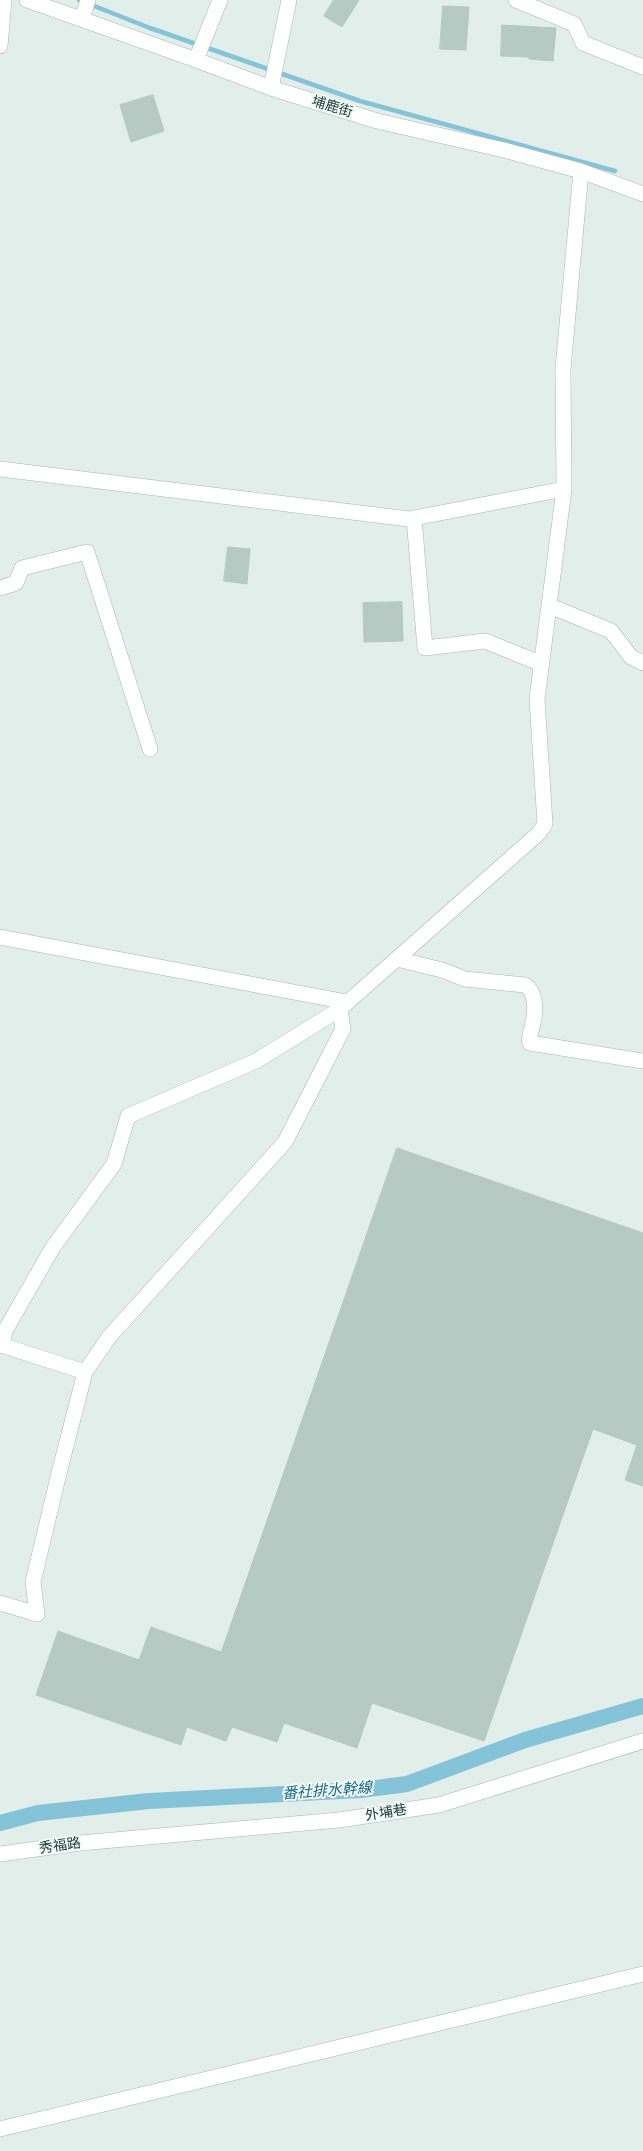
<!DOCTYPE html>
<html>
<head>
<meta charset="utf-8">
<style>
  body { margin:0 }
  canvas { display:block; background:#e2eeea }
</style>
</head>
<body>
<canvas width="643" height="2151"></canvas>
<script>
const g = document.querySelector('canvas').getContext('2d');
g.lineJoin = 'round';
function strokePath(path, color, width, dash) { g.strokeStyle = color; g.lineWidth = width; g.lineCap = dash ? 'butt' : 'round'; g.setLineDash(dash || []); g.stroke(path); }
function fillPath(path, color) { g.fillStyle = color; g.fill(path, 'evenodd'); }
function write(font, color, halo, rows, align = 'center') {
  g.font = font + ' "PT Sans","Noto Sans TC",sans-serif'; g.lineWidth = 4; g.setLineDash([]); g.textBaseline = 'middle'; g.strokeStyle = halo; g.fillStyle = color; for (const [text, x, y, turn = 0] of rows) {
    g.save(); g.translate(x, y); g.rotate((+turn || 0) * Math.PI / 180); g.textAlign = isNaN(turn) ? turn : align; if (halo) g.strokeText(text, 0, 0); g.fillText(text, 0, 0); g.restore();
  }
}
strokePath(new Path2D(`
  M79,0L150,28L360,101L615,171`), '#85c3d8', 4.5);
strokePath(new Path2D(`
  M0,1823L38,1813L149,1801L361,1790L407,1784L525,1740L643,1706`), '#85c3d8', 16);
const building = new Path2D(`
  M334,0H359L342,27L324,16Z
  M443,6L469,7L466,50L440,49Z
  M502,25L556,28L553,61L529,59V57L501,56Z
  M153,95L164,131L131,142L120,105Z
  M228,547L250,549L247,584L224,581Z
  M402,602L403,641L364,642L363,603Z
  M397,1148L643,1233V1486L625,1480L637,1445L593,1429L484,1741L372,1703L357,1748L284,1723L277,1742L232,1727L226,1741L187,1727L181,1745L36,1695L58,1631L139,1660L151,1627L221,1652Z`);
fillPath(building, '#b7c9c3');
strokePath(building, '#b4c8c2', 1);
const minor = new Path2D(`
  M27,0L188,57L271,88L377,121L504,150L581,171L643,194
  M516,0L574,24L583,43L643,67
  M82,19L88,0
  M0,46L4,0
  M196,60L220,0
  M271,88L289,0
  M0,469L409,519L564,489
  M414,518L425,648L485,641L542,664
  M0,588L16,583L22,568L87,552L150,749
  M550,606L611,631L631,657L643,663
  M0,937L347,1002
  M397,959L442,970L465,979L525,985C536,992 536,1010 533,1023C532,1030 528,1036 530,1043L643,1061
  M85,1372L1,1345L6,1329L53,1247L114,1164L128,1116L256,1061L340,1009
  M0,1603L37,1614L33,1582L60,1469L85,1372L109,1337L285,1142L343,1029L340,1009L539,833L545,824L537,699L564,489L563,369L581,171
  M0,1854L80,1843L339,1820L439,1805L643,1741
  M0,2129L643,1974`);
strokePath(minor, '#a4b7b2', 16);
strokePath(minor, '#fff', 15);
write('14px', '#20413b', '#f3faf7', [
  ["埔鹿街",332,107,17],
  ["外埔巷",386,1813,-9],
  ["秀福路",60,1846,-8]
]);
write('italic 15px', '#136684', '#f3faf7', [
  ["番社排水幹線",327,1791,-4]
]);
</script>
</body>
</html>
